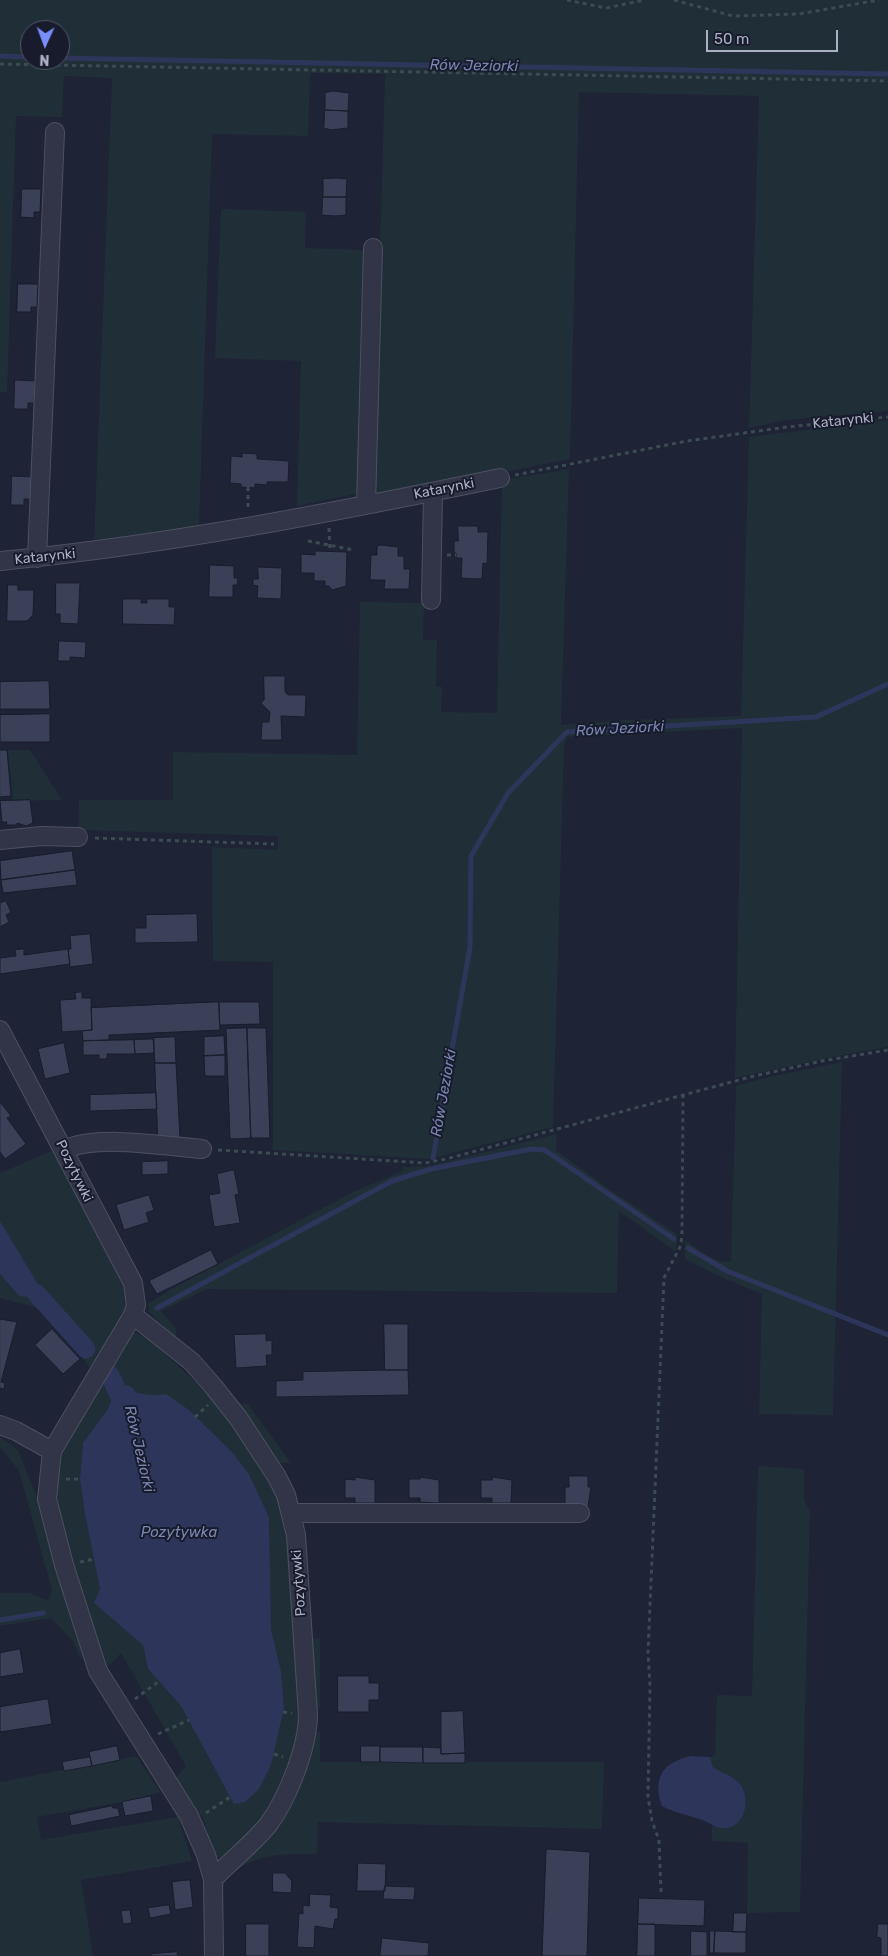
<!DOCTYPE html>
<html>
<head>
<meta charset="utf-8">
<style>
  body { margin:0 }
  #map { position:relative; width:888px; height:1956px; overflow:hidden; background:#1e2336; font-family:Rubik,sans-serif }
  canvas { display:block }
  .north { position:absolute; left:20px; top:20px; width:50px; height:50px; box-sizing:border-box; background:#171b2b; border:1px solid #525668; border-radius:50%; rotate:182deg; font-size:14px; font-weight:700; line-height:20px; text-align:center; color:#abafc4 }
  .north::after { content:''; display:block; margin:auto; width:18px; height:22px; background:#798dfb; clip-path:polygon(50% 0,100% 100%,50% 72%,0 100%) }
  .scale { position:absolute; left:706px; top:30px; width:132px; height:22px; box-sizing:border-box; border:2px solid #abafc4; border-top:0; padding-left:6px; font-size:15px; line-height:18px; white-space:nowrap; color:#abafc4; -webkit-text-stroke:4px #171b2b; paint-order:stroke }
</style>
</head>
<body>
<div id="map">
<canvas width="888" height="1956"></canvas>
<div class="north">N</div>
<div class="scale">50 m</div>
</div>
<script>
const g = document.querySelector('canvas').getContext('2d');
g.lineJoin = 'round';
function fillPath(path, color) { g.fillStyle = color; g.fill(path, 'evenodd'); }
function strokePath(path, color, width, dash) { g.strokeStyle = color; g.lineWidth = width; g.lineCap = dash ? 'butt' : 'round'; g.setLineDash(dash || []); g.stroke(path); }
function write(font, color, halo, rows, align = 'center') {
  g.font = font + ' Rubik,sans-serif'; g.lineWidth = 4; g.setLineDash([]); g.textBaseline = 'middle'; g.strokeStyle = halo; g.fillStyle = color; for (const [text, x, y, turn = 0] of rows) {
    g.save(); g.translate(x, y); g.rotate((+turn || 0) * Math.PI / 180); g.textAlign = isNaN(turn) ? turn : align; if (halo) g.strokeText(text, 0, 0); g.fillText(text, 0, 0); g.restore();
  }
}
fillPath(new Path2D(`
  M0,0H888V411L786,420L749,428L759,96L579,92L570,459L373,498L385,74L310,73L308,136L212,134L199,526L94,544L112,78L64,76L62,117L16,116L7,392H0ZM30,30H60V60H30Z
  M221,209L306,212L305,248L366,250L359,493L297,506L301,361L215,358Z
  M888,420V1047L842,1055L735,1078L742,728L567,737L564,746L553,1127L429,1159L273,1150V962L213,961L212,847L278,850V836L78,830L79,800H173V752L357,755L360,602L424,603L423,640H437L436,686L442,687L441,712L497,713L502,480L569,469L561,725L627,720L741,716L749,437Z
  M8,750H30L62,800L13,801Z
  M842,1062L833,1415L759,1414L762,1294L730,1281L685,1259V1240C697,1248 716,1265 731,1261L736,1086L768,1077Z
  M557,1134L556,1150L613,1192L677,1234L676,1252L619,1211L617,1293L207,1289L161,1311L176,1329V1338L150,1313L148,1304L168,1291L353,1192L403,1171V1167L429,1166Z
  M54,1150L127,1294C127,1320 105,1347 90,1368L69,1340L37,1308L0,1298V1274L19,1296L39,1286L0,1221V1173Z
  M131,1331L149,1339L211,1396L269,1473L290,1525L302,1733L282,1789L256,1828L221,1860L214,1854L203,1818L174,1780L186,1766L121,1653L107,1668L96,1647L69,1550L54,1483L61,1453ZM120,1387L189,1410L232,1452L249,1474L269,1517L271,1629L281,1671L284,1708L271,1765L234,1803L181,1706L148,1669L143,1645L95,1603L100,1589L85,1514L80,1479L83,1443L108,1409L115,1390Z
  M236,1404H248L291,1463H278Z
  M0,1437L18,1450L44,1515L67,1604L87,1652L81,1659L73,1641L51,1618L0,1626V1593H30L48,1601L52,1590L19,1471L0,1447Z
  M758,1466L804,1469V1500L810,1511L800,1912L747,1913L748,1843L712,1841V1826L727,1828L723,1774L713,1767L710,1757L715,1756L717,1695L752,1696Z
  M320,1638V1708H316L309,1639Z
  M320,1732V1762H604L602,1829L318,1822L317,1854C287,1853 256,1854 232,1873C224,1879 223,1889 220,1898V1884L232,1869L315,1733Z
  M136,1756L161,1792L122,1802L37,1817L41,1840L178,1817L192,1861L81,1880L93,1956H0V1782Z`), '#202f37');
fillPath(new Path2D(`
  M0,1221L39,1286L36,1293L29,1297L19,1296L0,1274Z
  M116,1380C123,1392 153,1398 166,1394L189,1410L232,1452L249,1474L269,1517L271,1629L281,1671L284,1708L271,1765L259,1789L245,1802L234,1804L181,1706L148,1669L143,1645L94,1603L100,1589L85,1514L80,1479L83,1443L108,1409L115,1390L112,1386Z
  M691,1756L710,1757L713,1767C720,1772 733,1776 739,1783C751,1796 746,1824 728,1828C718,1830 710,1823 702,1820C689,1815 675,1813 662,1806C652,1778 663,1762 691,1756Z`), '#2d365a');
strokePath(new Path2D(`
  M0,56L30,57
  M60,58L888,74
  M433,1158L470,947L471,856L508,793L567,732L816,717L888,684
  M688,1248L727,1271L888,1335
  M157,1308L392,1181L431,1169L531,1149L544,1150L549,1153L674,1239
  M0,1620L43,1613`), '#2d365a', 5);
strokePath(new Path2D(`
  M36,1293L86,1349
  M110,1375L118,1393L126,1395`), '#2d365a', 19);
const building = new Path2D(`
  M333,91L349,93L348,111L325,110V93Z
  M325,110L348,111V128L331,130L324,128Z
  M337,178L347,179L346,197H323V179Z
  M22,189H41L40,212H34V218L21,217Z
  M323,197H346V215L335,216L322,215Z
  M18,284H38L37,307H31V312H17Z
  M15,380L35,381L34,403H28V409H14Z
  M242,453L257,454V459L289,461L288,482H267V485L255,484V488L241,487V484L230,483L231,456L242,457Z
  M12,476L32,477L31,499H24V505H11Z
  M458,526H478V532H488L487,564L483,563L482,579L461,578L462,558H456V553H454V541H458Z
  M380,545L398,547V556H404V569H410L409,589H384L385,580H370L371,555H377V547Z
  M315,551L347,552L346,586L332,590L329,586H325V581H314V573H301V554L315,555Z
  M210,565L234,566V578H238L237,585H233V597H209Z
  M258,567L282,568L281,599L257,598L258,586L253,585V579H258Z
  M56,583H80L78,624L60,623V614H56Z
  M8,585H18V590H34L33,615L27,621H7Z
  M123,599H141V603H147V599H169V607H175L174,625L123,624Z
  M59,641L86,642L85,658L70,657V661H58Z
  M264,676H285V692L288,695H306L305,717L281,716L282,740H261L262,722H269L270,712L261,703L264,700Z
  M49,681L50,709H0V682Z
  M50,714V742H0V715Z
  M0,750H7L11,796L0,797Z
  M30,800L33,823L26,826L17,823V825H6L7,822H2L0,801Z
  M72,851L75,870L1,880L0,861Z
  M75,870L77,885L3,893L1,880Z
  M6,901L11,912L6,915L9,922L0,927V903Z
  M197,914L198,942L135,943V928H146V915Z
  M90,934L93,964L70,967L68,949H71L70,936Z
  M24,949V955L68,949L70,964L0,974V958L16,956L15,950Z
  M82,992V998H91L92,1030L62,1032L60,1000L76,999L75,993Z
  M219,1002H259L260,1024L220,1025Z
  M219,1002L220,1030L109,1035V1040L83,1041L82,1031L92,1030L91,1008Z
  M247,1028H266L270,1138H251Z
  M247,1028L251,1138L230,1139L226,1029Z
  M224,1036L225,1055L204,1056V1037Z
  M175,1037L176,1063H155L153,1038Z
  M154,1039V1053L135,1054L134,1040Z
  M134,1040L135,1054H107V1059H99V1055H83V1041Z
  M64,1043L70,1073L45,1079L38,1049Z
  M225,1055V1076H205L204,1056Z
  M155,1063H176L180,1138H158Z
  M156,1093L157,1109L90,1111V1095Z
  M0,1102L11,1116L7,1118L26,1144L5,1159L0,1152Z
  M168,1161V1174L142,1175V1162Z
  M234,1170L239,1194L235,1195L240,1223L214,1227L209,1195L220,1193L217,1174Z
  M149,1195L154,1210L146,1213L149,1222L124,1230L116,1205Z
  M211,1250L218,1264L157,1294L149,1281Z
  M0,1319L17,1322L1,1382L5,1383L4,1389L0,1388Z
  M384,1324H408V1370H385Z
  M52,1329L80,1359L63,1374L35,1345Z
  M266,1334V1341L272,1340V1355H266L267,1366L236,1368L234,1335Z
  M385,1370H408L409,1395L276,1397V1381L303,1380V1372Z
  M569,1476H588V1487H591L588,1507L565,1506V1487H569Z
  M355,1477L375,1480V1503H355V1498H345V1479L355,1480Z
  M420,1477L439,1480V1503L420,1502V1498H409V1479H420Z
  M492,1477L512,1480L511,1503H492V1498H481V1480H492Z
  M20,1649L24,1673L0,1677V1653Z
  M338,1676H369V1683H379V1700H369V1712H338Z
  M48,1699L52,1724L0,1732V1707Z
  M463,1711L465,1753L441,1754V1712Z
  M117,1746L120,1760L92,1766L89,1752Z
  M361,1746H380V1762H361Z
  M380,1747H423V1763L380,1762Z
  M423,1747L441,1748V1754L465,1753V1763H423Z
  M90,1757L92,1766L64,1771L62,1762Z
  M151,1796L153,1811L125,1816L122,1802Z
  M112,1806L113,1808H118L120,1816L71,1826L69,1815Z
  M548,1849L590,1852L587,1956H542L546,1851Z
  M358,1863L386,1864L385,1891H357Z
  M273,1873H285L292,1881L291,1893L273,1892Z
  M190,1880L193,1907L175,1910L172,1882Z
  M385,1886L415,1887L414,1900L383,1899Z
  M310,1894L331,1895L330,1907L338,1908V1919H335L333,1929L315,1926L314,1948L297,1947L299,1913L303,1914V1905L309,1906Z
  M639,1898L705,1900L704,1926L638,1924Z
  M169,1905L171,1914L150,1918L148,1908Z
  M130,1910L132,1923L123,1924L121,1911Z
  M734,1913H747L746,1932H733Z
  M246,1924H269V1956H246Z
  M638,1924H655V1956H637Z
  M878,1924H888V1956H881V1938L877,1937Z
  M691,1931L707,1932V1956H691Z
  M710,1931H715L714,1953H710Z
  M715,1931L746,1932V1953H714Z
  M382,1938L429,1943L428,1956H380Z
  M177,1952L178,1956H151V1954Z`);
fillPath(building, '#3a4057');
strokePath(building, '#191d2d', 1);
const minor = new Path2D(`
  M366,505L373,248
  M37,558L55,132
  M0,561C168,545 335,512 500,478
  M431,600L433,492
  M0,840L42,836L78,837
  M0,1030L133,1283L136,1305L133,1315L52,1451L47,1499L64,1565L98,1671L189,1816L206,1855L213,1879L214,1956
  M64,1150C97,1134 164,1146 202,1149
  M133,1315L192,1362L213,1386L239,1419L277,1477L286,1495L296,1535L308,1714C308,1747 288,1798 268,1825C252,1844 231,1861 213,1879
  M0,1425L16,1431L52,1451
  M292,1513H580`);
strokePath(minor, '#4c5062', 20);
strokePath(new Path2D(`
  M567,0L606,8L645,0
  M674,0L733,16L799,14L879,0
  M0,64L888,81
  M515,475L687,441L787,427L888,417
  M248,487V509
  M329,528L330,553
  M308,541L354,550
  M447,555H456
  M95,838L274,844
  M218,1150L425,1163L446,1159L750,1077L822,1061L888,1050
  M195,1417L208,1405
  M66,1479H80
  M80,1562L94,1559
  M135,1699L158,1682
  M283,1712L292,1713
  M158,1734L189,1720
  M274,1754L283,1757
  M206,1813L230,1797
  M661,1892L659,1840L652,1821L648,1797L650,1686L648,1652L664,1278L681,1245L682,1232L683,1096`), '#3b4b52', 3, [4, 4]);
strokePath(minor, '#323547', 18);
write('14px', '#abafc4', '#171b2b', [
  ["Katarynki",843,421,-6],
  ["Katarynki",444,489,-11],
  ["Katarynki",45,557,-6],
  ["Pozytywki",74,1171,64],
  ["Pozytywki",299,1583,-94]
]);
write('italic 15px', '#7a85b2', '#171b2b', [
  ["Rów Jeziorki",474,66,1],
  ["Rów Jeziorki",620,729,-3],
  ["Rów Jeziorki",444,1093,-80],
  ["Rów Jeziorki",139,1449,77],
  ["Pozytywka",179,1533]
]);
</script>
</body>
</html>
